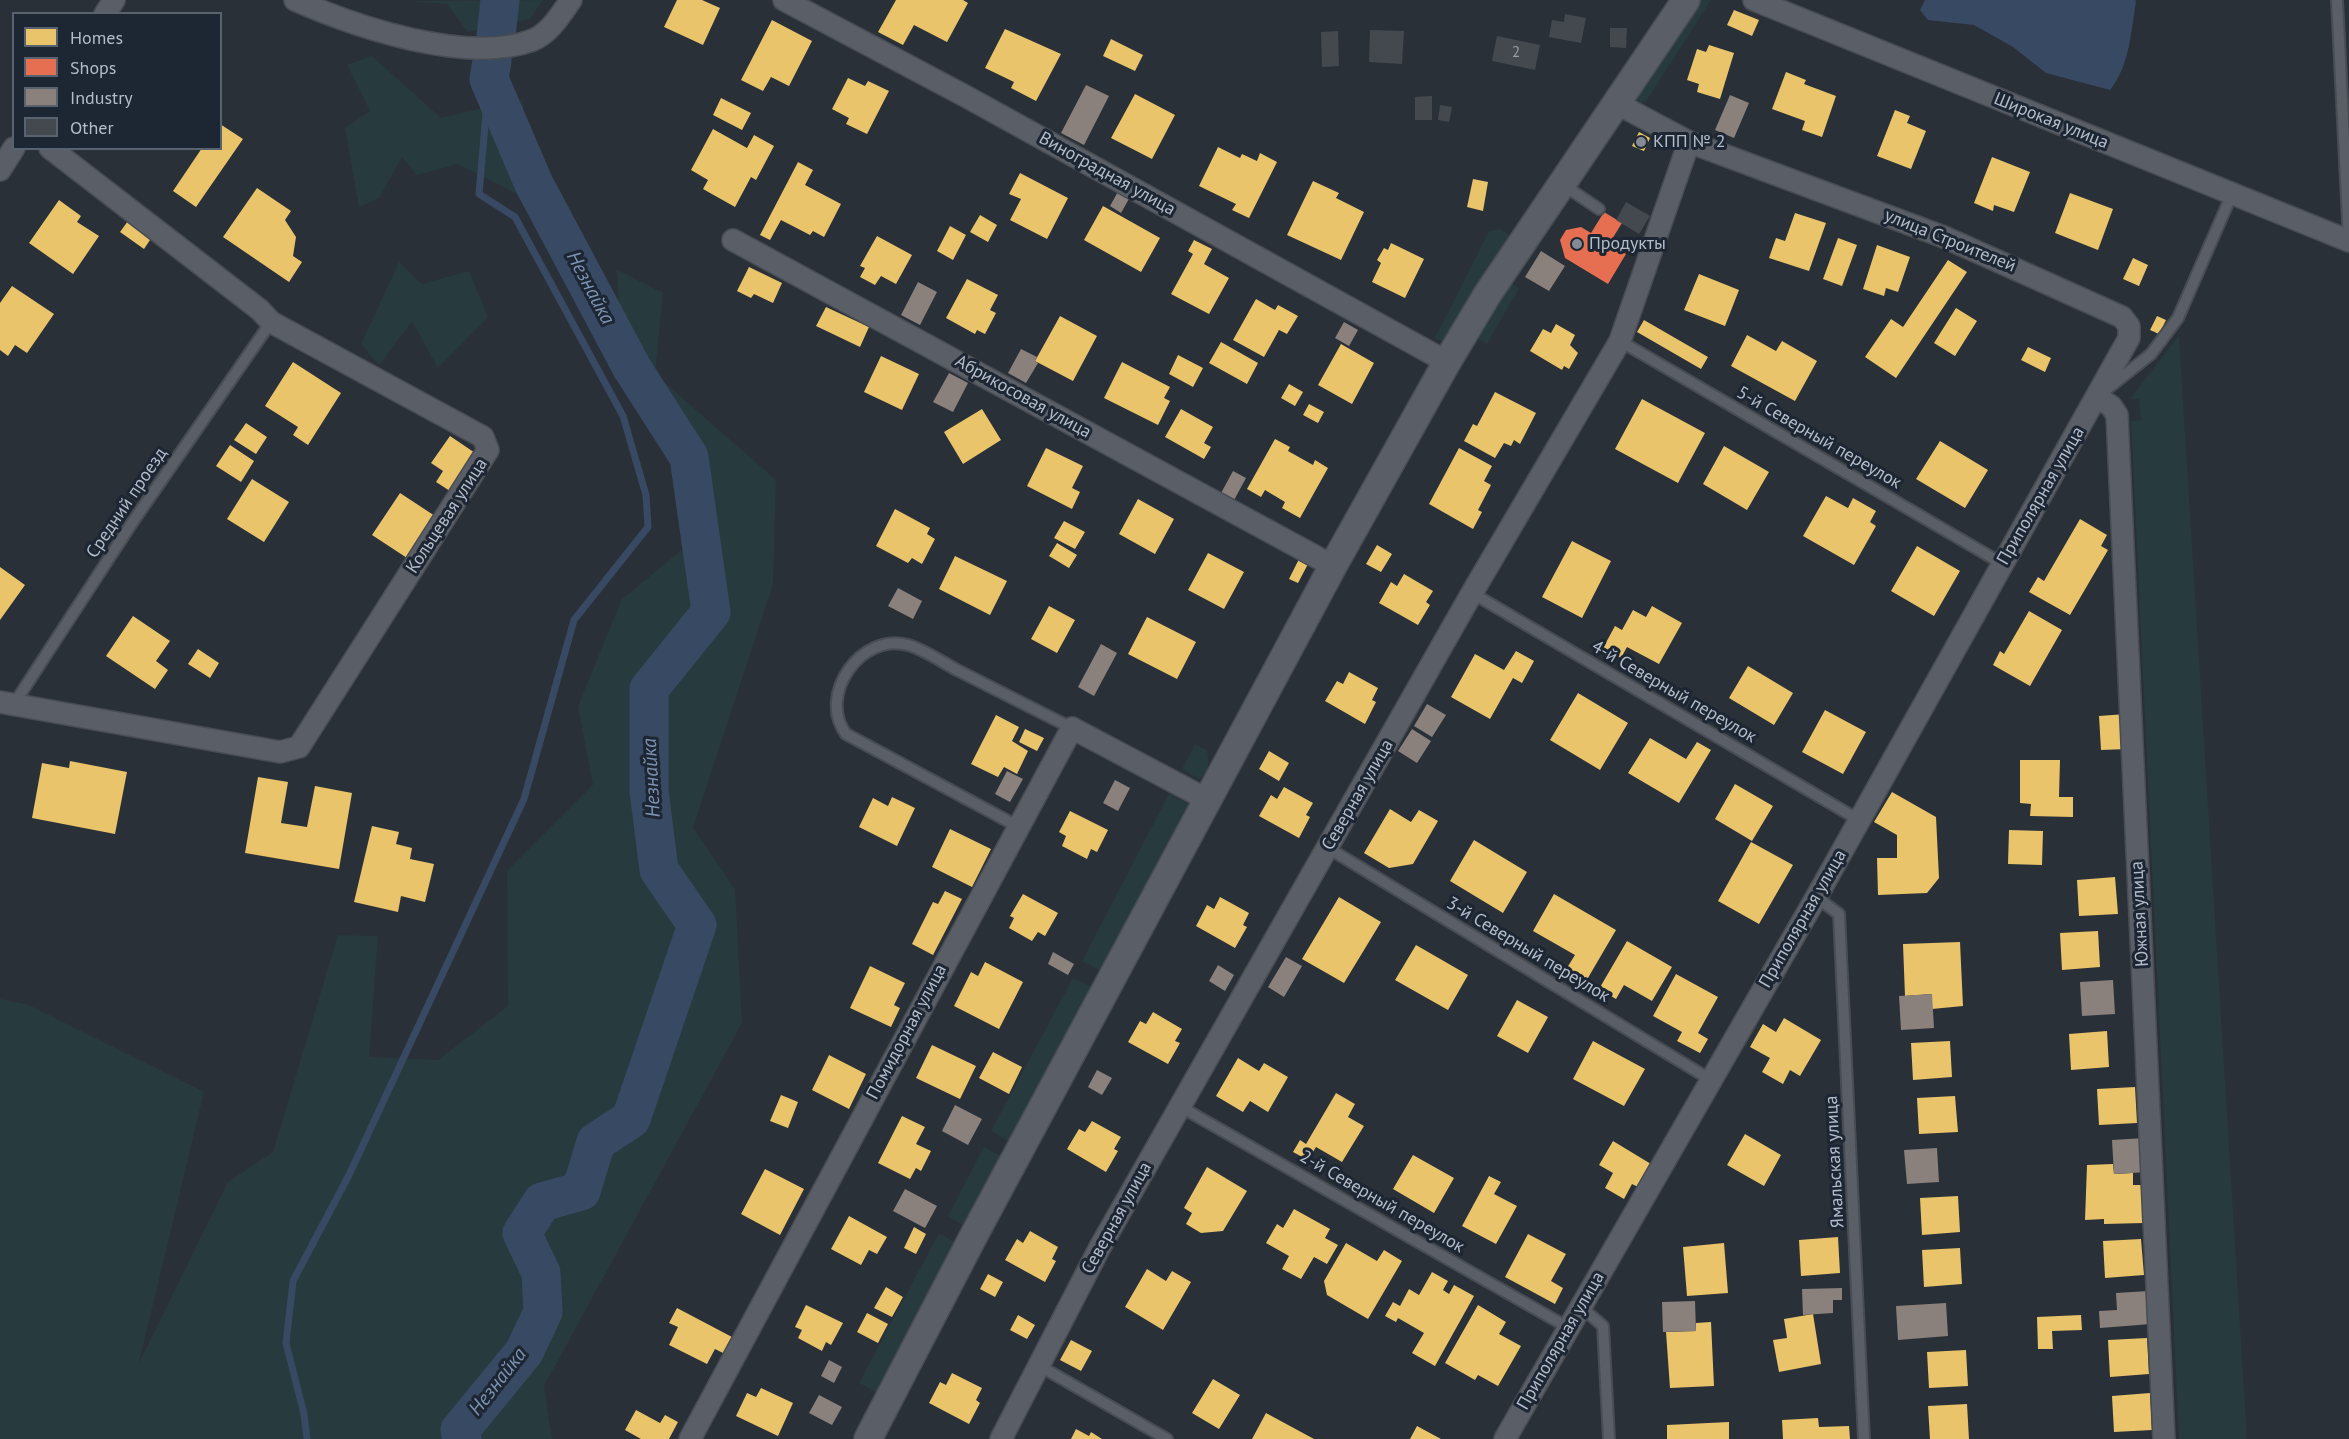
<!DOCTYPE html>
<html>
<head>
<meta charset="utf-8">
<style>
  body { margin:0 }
  #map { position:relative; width:2349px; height:1439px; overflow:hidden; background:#2a3038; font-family:"PT Sans",sans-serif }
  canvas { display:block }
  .legend { position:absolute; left:12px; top:12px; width:210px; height:138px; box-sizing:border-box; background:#1d2633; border:2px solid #59626f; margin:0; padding:8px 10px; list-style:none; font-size:18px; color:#b4bcc9 }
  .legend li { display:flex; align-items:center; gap:12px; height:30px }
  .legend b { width:30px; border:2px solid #59626f }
</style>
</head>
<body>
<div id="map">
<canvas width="2349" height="1439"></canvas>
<ul class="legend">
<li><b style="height:16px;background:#e9c46a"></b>Homes</li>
<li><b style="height:16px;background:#e76f51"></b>Shops</li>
<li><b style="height:16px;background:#8a817c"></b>Industry</li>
<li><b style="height:16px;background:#444950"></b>Other</li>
</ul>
</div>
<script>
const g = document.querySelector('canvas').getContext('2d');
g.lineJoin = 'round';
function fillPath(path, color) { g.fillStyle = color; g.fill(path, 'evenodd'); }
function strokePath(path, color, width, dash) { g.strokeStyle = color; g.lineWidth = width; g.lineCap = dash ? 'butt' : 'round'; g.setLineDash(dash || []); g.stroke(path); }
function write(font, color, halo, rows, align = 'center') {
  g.font = font + ' "PT Sans",sans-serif'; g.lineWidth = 6; g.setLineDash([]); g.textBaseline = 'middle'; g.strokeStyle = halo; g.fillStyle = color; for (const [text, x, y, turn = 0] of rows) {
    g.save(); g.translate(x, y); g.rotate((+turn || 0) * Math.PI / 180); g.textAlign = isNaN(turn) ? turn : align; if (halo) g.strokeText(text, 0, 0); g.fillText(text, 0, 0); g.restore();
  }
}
fillPath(new Path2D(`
  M543,0L530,19L468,32L447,4L407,1Z
  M1694,0H1711L1647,100L1640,104L1637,96Z
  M372,56L441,118L523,99L521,196L458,164L417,175L402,157L379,198L359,207L345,128L370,111L347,65Z
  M1500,229L1508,234L1509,243L1447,337L1442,341L1435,338L1489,231Z
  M399,262L422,284L469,271L488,317L438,368L412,321L379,365L361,344Z
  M617,270L663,293L655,374L776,480L773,584L693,828L735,889L742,1023L544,1386L552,1439H0V999L29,1005L204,1092L139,1363L228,1182L273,1152L338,935L378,936L369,1057L438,1060L508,1006L507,871L593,785L578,706L622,599L717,521L623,383Z
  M1510,283L1519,288L1487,344L1478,339Z
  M2179,335L2247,1439H2179L2131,421L2141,420L2139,399H2130Z
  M1195,744L1207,750C1209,761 1210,773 1199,779L1182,769Z
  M1169,794L1188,804L1101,971L1082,961Z
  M1073,978L1092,987L1010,1142L991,1131Z
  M984,1147L1002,1157L965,1226L948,1216Z
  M939,1233L956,1243L876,1392L859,1383Z`), '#273a3e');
fillPath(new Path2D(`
  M1925,0H2135L2136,1C2131,31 2130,65 2110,90L2046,73L2013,47L1974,25L1928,20L1920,10Z`), '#384963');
fillPath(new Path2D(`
  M677,0H702L720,8L703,45L664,27Z
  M896,0H963L968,3L947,42L914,25L903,45L878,32Z
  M1734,10L1759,20L1752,36L1727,25Z
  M772,20L812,41L789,86L771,77L763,91L741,80Z
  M1005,29L1061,54L1036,101L1011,88L1014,82L985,68Z
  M1111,39L1143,55L1135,71L1103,56Z
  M1709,45L1734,53L1720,99L1697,92L1699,84L1687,80L1697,49L1706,52Z
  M1786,72L1806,80L1804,84L1836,96L1822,137L1802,130L1805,121L1772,109Z
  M848,78L865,86L868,81L889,91L867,134L846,124L849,118L832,109Z
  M1135,94L1175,115L1152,159L1111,138Z
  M721,98L751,113L742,130L713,115Z
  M1895,110L1910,116L1907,123L1926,131L1911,169L1877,156Z
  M220,124L243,139L196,207L173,191L202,148H220Z
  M713,129L747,148L754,135L774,146L756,180L751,177L735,207L703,189L708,180L691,170Z
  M1639,132L1650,138L1644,151L1632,146Z
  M1218,147L1240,158L1242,154L1257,161L1260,153L1277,162L1249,218L1232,210L1236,204L1199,186Z
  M1992,157L2030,172L2014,212L1994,205L1993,211L1974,203Z
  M798,162L813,170L805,185L841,204L824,237L813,231L810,235L781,220L770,240L760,235Z
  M1020,173L1068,198L1047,239L1010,220L1021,199L1009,194Z
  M1473,179L1488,182L1483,211L1467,207Z
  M1313,181L1339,193L1336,198L1364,212L1341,260L1287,235Z
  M257,188L291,211L285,220L296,237L293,256L302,262L289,282L223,237Z
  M2070,193L2113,209L2098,250L2055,233Z
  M59,200L81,216L77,222L99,236L73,274L29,243Z
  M1103,206L1160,238L1141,272L1084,240Z
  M1795,213L1826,223L1809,271L1769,258L1776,238L1785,241Z
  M980,215L997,225L988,242L970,232Z
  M128,221L152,237L144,249L120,232Z
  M950,226L966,235L953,260L937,251Z
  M877,236L912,255L896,284L881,276L875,285L860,277L865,268L860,266Z
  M1838,238L1857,245L1842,286L1823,279Z
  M1194,240L1212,249L1204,264L1229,278L1209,314L1171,294L1193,254L1188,251Z
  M1391,243L1424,259L1405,298L1372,282L1381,263L1377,260L1384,248L1388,250Z
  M1877,245L1910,257L1898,292L1886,288L1884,296L1863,289Z
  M2133,258L2148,265L2139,286L2123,279Z
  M1948,260L1967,272L1896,378L1865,357L1891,319L1903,327Z
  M749,267L782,283L773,303L754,294L751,298L737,291Z
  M1699,274L1739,290L1725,326L1684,310Z
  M967,279L998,295L990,310L996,313L985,334L977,330L975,334L946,318Z
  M12,286L54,314L27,353L15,345L8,356L0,350V303Z
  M1256,299L1275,310L1278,305L1298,316L1287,334L1279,330L1264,357L1233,340Z
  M826,307L869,327L860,347L816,326Z
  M1956,308L1977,321L1955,356L1934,343Z
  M1060,316L1097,336L1073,381L1035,361Z
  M2157,316L2166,320L2159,334L2150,330Z
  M1644,320L1708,357L1701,369L1637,332Z
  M1556,324L1575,335L1570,345L1578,353L1569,369L1564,366L1562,370L1530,351L1543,329L1551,333Z
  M1747,335L1776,351L1782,341L1817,361L1795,401L1731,366Z
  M1221,342L1258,363L1247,384L1209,363Z
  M1341,344L1374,363L1352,404L1318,385Z
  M2028,347L2051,358L2045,372L2021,360Z
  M1178,355L1203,368L1193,387L1169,374Z
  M881,356L919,374L902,410L864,392Z
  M293,362L341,393L308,445L293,435L298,427L265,406Z
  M1122,362L1170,387L1164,398L1170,401L1158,425L1104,398Z
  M1289,384L1303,392L1295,406L1281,398Z
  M1495,392L1536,413L1520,444L1514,440L1511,446L1504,443L1495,458L1464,441L1473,424L1477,426Z
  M1642,399L1705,433L1678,483L1615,449Z
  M1309,404L1324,412L1318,423L1303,415Z
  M982,409L1001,440L963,464L944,432Z
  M1181,409L1213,427L1204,443L1211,447L1204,459L1165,437Z
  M246,423L267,437L256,454L234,440Z
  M450,436L481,457L450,491L436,482L443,471L431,463Z
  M1275,439L1290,447L1288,451L1313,465L1315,460L1328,468L1300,518L1282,508L1285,502L1265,490L1261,497L1247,489Z
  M1940,441L1988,470L1965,508L1916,479Z
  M230,445L254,461L241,482L216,466Z
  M1724,446L1769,472L1747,510L1703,484Z
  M1046,448L1083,466L1072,488L1080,492L1072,509L1027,486Z
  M1459,448L1492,466L1484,481L1491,485L1478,510L1482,512L1473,529L1429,504Z
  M252,479L289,502L264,542L227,519Z
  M400,493L435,516L407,558L372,535Z
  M1826,496L1848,508L1853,498L1876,511L1870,522L1876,526L1854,565L1803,536Z
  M1138,499L1174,519L1155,554L1119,534Z
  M895,509L930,528L927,534L935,539L922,564L912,558L908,563L876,546Z
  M2080,519L2107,535L2101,546L2108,550L2070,615L2029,592L2038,577L2044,581Z
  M1064,521L1085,532L1075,549L1054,538Z
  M1572,541L1611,561L1582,618L1542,597Z
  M1057,543L1077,555L1069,568L1049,556Z
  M1377,545L1392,554L1381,572L1366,564Z
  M1917,546L1960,571L1934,616L1891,591Z
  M1208,553L1244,572L1224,609L1188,590Z
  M955,556L1007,581L990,615L939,589Z
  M1299,559L1308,564L1298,583L1289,579Z
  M0,567L25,585L0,620Z
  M1404,574L1433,591L1426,602L1430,605L1418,625L1379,603L1391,582L1397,586Z
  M1049,606L1075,620L1057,653L1031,639Z
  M1652,606L1682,623L1659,664L1627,647L1621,658L1603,648L1615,626L1622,630L1633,610L1646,617Z
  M2029,611L2062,630L2030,686L1993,665L2000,651L2004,654Z
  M133,616L170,641L156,661L168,670L155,689L106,656Z
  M1147,617L1196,642L1177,679L1128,654Z
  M198,649L219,663L210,678L188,664Z
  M1516,651L1534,661L1522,683L1513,678L1490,719L1451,697L1475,654L1504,670Z
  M1748,666L1793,693L1774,725L1729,698Z
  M1349,672L1378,688L1372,700L1376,702L1365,724L1325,701L1337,681L1343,684Z
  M1578,693L1628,723L1600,770L1550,740Z
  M1825,710L1866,732L1843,774L1802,752Z
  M2126,714L2128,749L2101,750L2099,716Z
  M996,715L1019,727L1012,741L1028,751L1017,774L1004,767L998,777L971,764Z
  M1025,729L1044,738L1037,751L1019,742Z
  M1650,738L1686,759L1697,742L1711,750L1679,803L1628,773Z
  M1269,751L1289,763L1279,781L1259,769Z
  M2020,760H2060L2059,797H2073V817L2030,816L2031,804L2020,803Z
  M70,761L127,772L115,834L32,818L42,763L69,768Z
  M258,777L288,782L281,823L307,827L315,786L352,793L339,869L245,853Z
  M1735,784L1773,806L1752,841L1715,819Z
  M1284,787L1313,803L1306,815L1310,817L1299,838L1259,816L1271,795L1277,799Z
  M1892,792L1936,817L1939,878L1927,893L1878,895L1877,858H1897V835L1874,822Z
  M892,797L915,808L897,846L859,827L873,798L888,806Z
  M1390,809L1411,822L1419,810L1438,821L1413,864L1389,868L1364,853Z
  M1070,811L1108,830L1097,852L1091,849L1087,859L1062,846L1066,836L1059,832Z
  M372,826L399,832L396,844L412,848L410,859L434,864L425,902L401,896L398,912L354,902Z
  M950,829L991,849L972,887L932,867Z
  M2009,830L2043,831L2042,865L2008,864Z
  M1474,840L1527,872L1503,913L1450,881Z
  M1751,842L1793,865L1759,924L1718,901Z
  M2115,877L2118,914L2079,916L2077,880Z
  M945,891L962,899L933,955L912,944L933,902L938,904Z
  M1023,894L1058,913L1045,936L1038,932L1032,941L1009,928L1014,918L1010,916Z
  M1554,894L1616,930L1585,983L1565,971L1575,955L1533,931Z
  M1220,897L1249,913L1243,925L1247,927L1235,948L1196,926L1207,905L1214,909Z
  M1339,897L1381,922L1344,983L1302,959Z
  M2098,931L2100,967L2062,970L2060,933Z
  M1627,941L1672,967L1652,1001L1624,985L1616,999L1599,989Z
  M1960,942L1963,1006L1932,1009V994L1905,996L1903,944Z
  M1416,945L1468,975L1448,1010L1395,980Z
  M985,962L1023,982L999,1029L954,1006L971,972L978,976Z
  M870,966L905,983L894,1005L900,1008L891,1027L850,1008Z
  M1676,974L1718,997L1698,1033L1708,1039L1700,1053L1677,1041L1682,1032L1653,1016Z
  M1517,1000L1548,1017L1528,1053L1497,1036Z
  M1153,1012L1182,1029L1175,1041L1180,1043L1168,1064L1128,1042L1140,1021L1146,1024Z
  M1784,1018L1821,1040L1800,1076L1790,1070L1783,1084L1762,1072L1770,1058L1750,1047L1763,1024L1776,1032Z
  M2107,1031L2109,1067L2071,1070L2069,1034Z
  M1593,1041L1645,1069L1624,1106L1573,1079Z
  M1950,1041L1952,1077L1913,1080L1911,1043Z
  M932,1045L976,1066L960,1099L916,1078Z
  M993,1052L1022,1067L1009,1094L979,1078Z
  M829,1055L866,1074L849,1109L812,1090Z
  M1238,1058L1259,1071L1264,1063L1288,1077L1268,1112L1250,1101L1243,1112L1216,1096Z
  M2135,1087L2137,1123L2099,1125L2097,1089Z
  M1336,1093L1355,1104L1348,1117L1364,1126L1342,1162L1316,1147L1308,1160L1293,1152L1300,1140L1306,1144Z
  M781,1095L798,1102L788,1128L770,1121Z
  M1955,1096L1958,1132L1919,1134L1917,1098Z
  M902,1116L925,1127L916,1144L931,1151L921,1171L916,1168L910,1179L878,1163Z
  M1092,1121L1121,1137L1114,1149L1118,1151L1106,1172L1067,1149L1079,1129L1085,1132Z
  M1745,1134L1781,1155L1764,1186L1727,1165Z
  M1613,1141L1651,1164L1638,1187L1632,1184L1624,1199L1605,1188L1613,1173L1599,1165Z
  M1413,1155L1454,1178L1434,1213L1393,1189Z
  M2113,1164L2114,1174L2133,1173V1185H2143L2144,1223L2104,1224V1219L2085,1220L2087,1165Z
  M1207,1167L1247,1191L1223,1231L1201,1233L1186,1224L1192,1213L1184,1208Z
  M765,1169L804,1189L780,1235L741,1214Z
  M1489,1176L1501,1182L1494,1194L1517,1206L1496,1244L1462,1226Z
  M1958,1196L1960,1232L1922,1235L1920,1198Z
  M1294,1209L1330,1229L1325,1238L1338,1245L1327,1264L1314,1257L1301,1279L1282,1269L1289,1256L1266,1243L1277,1224L1283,1228Z
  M849,1216L887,1237L877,1254L869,1250L861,1265L831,1249Z
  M914,1227L926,1234L916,1254L904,1248Z
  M1030,1231L1058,1247L1052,1259L1056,1261L1045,1282L1005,1260L1017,1239L1023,1243Z
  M1528,1234L1566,1254L1551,1281L1563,1288L1555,1304L1505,1277Z
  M1838,1237L1840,1273L1801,1276L1799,1240Z
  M2141,1239L2144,1275L2105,1278L2103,1241Z
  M1346,1243L1377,1261L1384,1250L1402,1261L1368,1319L1327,1295L1324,1281Z
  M1724,1243L1728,1293L1687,1296L1683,1247Z
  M1960,1248L1962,1284L1924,1287L1922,1250Z
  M1147,1269L1166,1281L1172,1271L1191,1282L1163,1330L1125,1307Z
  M1432,1272L1448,1281L1443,1290L1449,1294L1454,1285L1474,1296L1435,1366L1412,1353L1424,1333L1398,1318L1396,1322L1385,1316L1393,1302L1400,1306L1409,1289L1419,1295Z
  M988,1274L1003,1282L995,1297L980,1289Z
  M886,1287L903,1297L892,1317L874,1308Z
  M806,1305L843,1323L831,1345L826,1342L822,1351L798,1338L802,1330L795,1327Z
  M1478,1305L1506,1322L1499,1334L1521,1346L1498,1386L1478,1375L1475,1380L1445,1363Z
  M677,1308L732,1337L723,1353L715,1349L707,1364L669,1345L678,1327L669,1323Z
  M867,1313L888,1324L878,1343L857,1332Z
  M1813,1314L1821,1364L1779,1372L1773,1340L1787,1338L1784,1319Z
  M1018,1315L1035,1325L1027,1339L1010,1330Z
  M2081,1315L2082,1330L2052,1331L2053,1349H2038L2037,1317Z
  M1711,1322L1714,1386L1670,1388L1666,1332L1696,1331V1323Z
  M2147,1338L2149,1374L2110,1377L2108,1340Z
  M1071,1340L1092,1351L1081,1371L1060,1360Z
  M1966,1350L1968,1386L1929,1388L1927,1352Z
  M952,1373L982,1388L976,1400L980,1403L969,1424L929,1403L940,1382L946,1385Z
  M1213,1379L1240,1395L1219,1429L1192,1413Z
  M761,1388L793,1403L778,1436L736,1416L747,1393L756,1397Z
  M2150,1393L2152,1430L2114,1432L2112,1396Z
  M1967,1404L1969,1439H1930L1928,1406Z
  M636,1410L660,1423L665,1415L678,1422L669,1439H641L625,1430Z
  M1266,1413L1314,1439H1252Z
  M1818,1418L1819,1427L1849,1426L1850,1439H1783L1782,1420Z
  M1729,1422V1439H1667V1425Z
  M1417,1426L1441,1439H1410Z
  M1076,1429L1089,1436L1091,1432L1102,1439H1071Z`), '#e9c46a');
fillPath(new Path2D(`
  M1604,212L1622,223L1609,244L1626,254L1608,284L1565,258L1560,240L1566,230L1581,227L1591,233Z`), '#e76f51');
fillPath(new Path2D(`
  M1086,85L1109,96L1084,145L1061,133Z
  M1730,95L1749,103L1734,138L1715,130Z
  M1119,190L1130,197L1121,213L1110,206Z
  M1541,251L1565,266L1549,291L1525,277Z
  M918,282L937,292L920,325L901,315Z
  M1344,322L1358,330L1349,346L1335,338Z
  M1021,349L1037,357L1035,361L1038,363L1026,383L1008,373Z
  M949,373L968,383L953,412L933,402Z
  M1233,471L1246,478L1233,502L1220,495Z
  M898,588L922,601L913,619L888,606Z
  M1101,644L1117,653L1094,696L1078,687Z
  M1427,704L1446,715L1432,737L1414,726Z
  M1412,729L1431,741L1417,763L1398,751Z
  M1007,771L1023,779L1010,802L995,794Z
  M1115,780L1130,788L1118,811L1103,803Z
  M1053,952L1074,964L1068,975L1048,964Z
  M1286,957L1302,966L1284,997L1268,987Z
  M1218,965L1234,975L1225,991L1209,981Z
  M2113,980L2115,1014L2082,1016L2080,982Z
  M1932,994L1934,1028L1901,1030L1899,996Z
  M1097,1070L1112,1078L1102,1095L1088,1087Z
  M955,1105L982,1119L968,1145L942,1131Z
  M2145,1138L2147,1172L2114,1174L2112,1140Z
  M1937,1148L1939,1182L1907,1184L1904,1150Z
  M905,1189L937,1206L925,1228L893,1211Z
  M1842,1288V1300H1833V1313L1803,1315L1802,1289Z
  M2149,1291L2151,1324L2100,1328L2099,1311L2117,1310L2116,1293Z
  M1695,1301L1696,1331L1663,1332L1662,1302Z
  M1946,1303L1948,1336L1898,1340L1896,1306Z
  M829,1360L842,1367L834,1383L821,1376Z
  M819,1395L842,1407L832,1425L809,1413Z`), '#8a817c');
strokePath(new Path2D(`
  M307,1439L304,1414L286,1343L293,1281L349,1175L524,799L574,620L648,527L646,495L623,416L515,217L479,194L489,79`), '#384963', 7);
strokePath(new Path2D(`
  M496,36L500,0
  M462,1439L460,1430L524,1352L543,1312L541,1273L522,1233L542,1202L581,1191L596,1142L631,1119L697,925L659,870L649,791V689L711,612L689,457L632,368L534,184L489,79L492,61`), '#384963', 39);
fillPath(new Path2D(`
  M1565,14L1586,18L1581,43L1549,37L1552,20L1564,22Z
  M1610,28H1627L1626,48L1610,47Z
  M1370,30L1404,31L1402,64L1369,62Z
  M1338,31L1339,66L1322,67L1321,32Z
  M1497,36L1540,45L1535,70L1492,61Z
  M1432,96V120H1415V97Z
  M1440,105L1452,107L1449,122L1438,120Z
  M1626,202L1650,216L1639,234L1616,220Z`), '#444950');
const service = new Path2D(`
  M2337,0L2349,241
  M1562,184L1599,209
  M1620,341L2003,564
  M2107,389L2151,354L2178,318L2232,194
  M1472,593L1859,820
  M14,704L132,523L271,322
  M1017,826L846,734C817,695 861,632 908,645C925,650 942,662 957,670C995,689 1033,709 1072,728
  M1328,848L1711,1080
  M1816,897L1839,914L1864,1439
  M1179,1106L1569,1328
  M1581,1307L1603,1326L1609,1439
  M1038,1365L1167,1439`);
const minor = new Path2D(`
  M295,0C356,27 468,65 533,40C550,33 561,14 571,0
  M784,0L967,97L1447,362
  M1754,0L2349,241
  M105,14L114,0
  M0,170L14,148
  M733,240L1333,566
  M2097,397L2111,406L2117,415L2164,1439
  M0,702L280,752L299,747L488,450L483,437L271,322L260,310L50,148
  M690,1439L1072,728L1208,800
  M1001,1439L1099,1249L1472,593L1620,341L1689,142
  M1505,1439L1817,896L2129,338V326L2122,317L1944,237L1689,142L1616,103`);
const tertiary = new Path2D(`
  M868,1439L973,1237L1333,566L1447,362L1487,295L1686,0`);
strokePath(service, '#484c53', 14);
strokePath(minor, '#484c53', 24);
strokePath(tertiary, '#484c53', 30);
strokePath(service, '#5a5e66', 10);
strokePath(minor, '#5a5e66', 21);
strokePath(tertiary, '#5a5e66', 27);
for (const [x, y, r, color] of [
  [1641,142,6,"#848b96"],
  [1577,244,6,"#848b96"]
]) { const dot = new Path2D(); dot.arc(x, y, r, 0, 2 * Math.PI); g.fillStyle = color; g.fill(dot); strokePath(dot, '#1d2633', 2); }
write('15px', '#989fab', null, [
  ["2",1516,53]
]);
write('18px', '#b4bcc9', '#1d2633', [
  ["Широкая улица",2051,121,22],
  ["Виноградная улица",1107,174,29],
  ["улица Строителей",1950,241,22],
  ["Абрикосовая улица",1023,397,29],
  ["5-й Северный переулок",1819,438,30],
  ["Приполярная улица",2041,496,-60],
  ["Средний проезд",127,503,-56],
  ["Кольцевая улица",447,516,-57],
  ["4-й Северный переулок",1674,692,30],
  ["Северная улица",1358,795,-60],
  ["Южная улица",2140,914,-93],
  ["Приполярная улица",1803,919,-60],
  ["3-й Северный переулок",1528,950,31],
  ["Помидорная улица",907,1032,-62],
  ["Ямальская улица",1835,1162,-93],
  ["2-й Северный переулок",1382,1202,30],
  ["Северная улица",1117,1218,-61],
  ["Приполярная улица",1561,1341,-60]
]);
write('18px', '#b4bcc9', '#1d2633', [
  ["КПП № 2",1653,142],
  ["Продукты",1589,244]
], 'left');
write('italic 20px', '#7c92b1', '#1d2633', [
  ["Незнайка",590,288,62],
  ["Незнайка",652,778,-93],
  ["Незнайка",498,1382,-52]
]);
</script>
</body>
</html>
